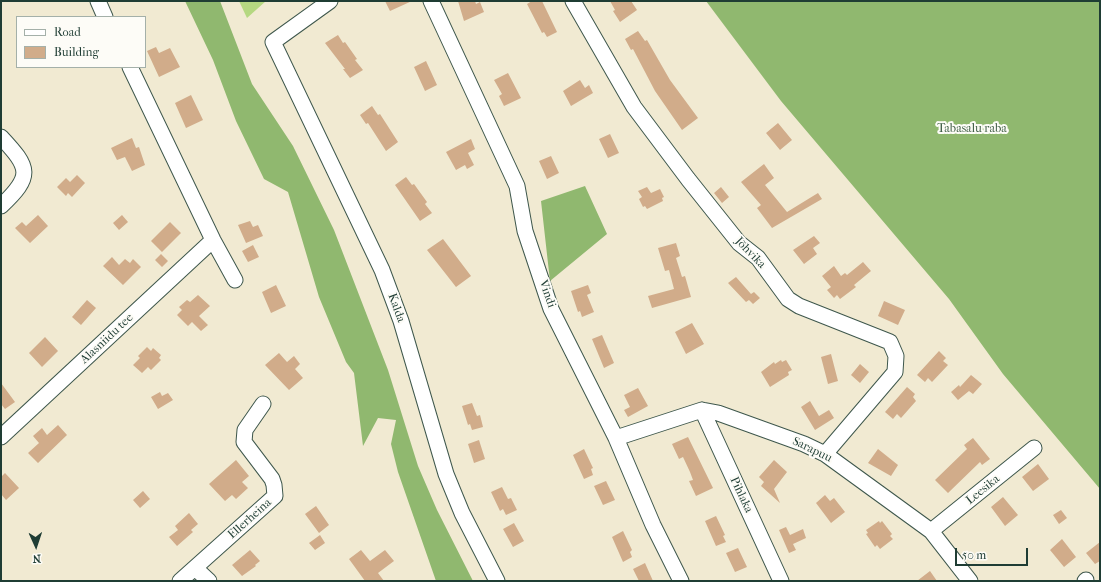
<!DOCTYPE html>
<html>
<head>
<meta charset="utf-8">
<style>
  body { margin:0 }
  #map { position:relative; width:1101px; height:582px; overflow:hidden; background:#f1ead2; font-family:"IM FELL French Canon",serif }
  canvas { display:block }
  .frame { position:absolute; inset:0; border:2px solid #1f3d34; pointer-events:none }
  .legend { position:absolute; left:16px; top:16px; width:130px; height:52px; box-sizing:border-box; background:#fdfcf7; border:1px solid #a4b0a9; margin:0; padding:5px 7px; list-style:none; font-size:12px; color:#1f3d34 }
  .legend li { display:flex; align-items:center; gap:8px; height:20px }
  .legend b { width:20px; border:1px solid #a4b0a9 }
  .north { position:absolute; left:16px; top:526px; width:40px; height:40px; -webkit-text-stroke:3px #fdfcf7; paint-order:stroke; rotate:177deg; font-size:11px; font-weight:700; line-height:16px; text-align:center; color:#1f3d34 }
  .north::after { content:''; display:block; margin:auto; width:14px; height:18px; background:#1f3d34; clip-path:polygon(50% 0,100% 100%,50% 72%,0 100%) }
  .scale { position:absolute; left:955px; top:548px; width:73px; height:18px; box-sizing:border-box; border:2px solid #1f3d34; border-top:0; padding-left:5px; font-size:12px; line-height:14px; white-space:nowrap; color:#1f3d34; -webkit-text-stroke:3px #fdfcf7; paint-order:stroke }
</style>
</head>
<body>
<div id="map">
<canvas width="1101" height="582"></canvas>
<div class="frame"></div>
<ul class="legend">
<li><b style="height:5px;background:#fff"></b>Road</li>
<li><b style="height:11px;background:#d1ac8a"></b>Building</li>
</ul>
<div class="north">N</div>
<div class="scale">50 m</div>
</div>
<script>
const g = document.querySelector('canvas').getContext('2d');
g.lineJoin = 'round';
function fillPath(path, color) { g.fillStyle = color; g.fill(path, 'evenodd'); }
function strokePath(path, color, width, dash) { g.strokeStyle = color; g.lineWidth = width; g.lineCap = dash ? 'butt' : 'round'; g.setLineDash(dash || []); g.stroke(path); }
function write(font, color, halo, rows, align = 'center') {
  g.font = font + ' "IM FELL French Canon",serif'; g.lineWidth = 4; g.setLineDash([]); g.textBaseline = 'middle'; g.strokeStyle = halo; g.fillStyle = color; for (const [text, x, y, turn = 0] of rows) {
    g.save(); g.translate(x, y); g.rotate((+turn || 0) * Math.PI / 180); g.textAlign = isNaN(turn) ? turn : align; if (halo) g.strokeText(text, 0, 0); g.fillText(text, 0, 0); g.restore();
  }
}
fillPath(new Path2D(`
  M239,1H266L247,18Z`), '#b5d881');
fillPath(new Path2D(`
  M185,1H220L252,84L293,146L334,230L388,370L418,466L437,510L473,581H436L398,472L391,444L396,420L378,418L363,446L354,373L346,362L319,297L288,192L264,179L236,121L213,60Z
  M706,1H1100V489L1003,374L949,299L781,101Z
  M585,186L607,234L550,281L541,201Z`), '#90b86f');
fillPath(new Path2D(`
  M385,1H412L390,11Z
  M458,1H475L476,4L480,2L484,12L464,21Z
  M532,1H542L557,32L547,37L544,32L542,33L527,4Z
  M610,1H631L637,10L620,22L613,11L615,10Z
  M638,31L645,41L647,40L670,80L698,118L682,130L655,91L633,49L631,50L625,39Z
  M338,35L343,43L345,42L357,59L355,60L363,70L350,78L343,69H345L325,43Z
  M156,47L159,53L170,48L180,67L159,77L147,51Z
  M426,61L437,85L425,91L414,67Z
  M508,73L521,98L504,106L499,96L502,94L494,80Z
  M580,80L585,88L589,85L593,93L571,106L563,91Z
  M191,95L203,120L186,128L175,103Z
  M372,106L378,115L380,114L398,142L386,151L368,123L366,124L360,115Z
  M778,123L792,140L780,150L766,133Z
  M610,134L619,153L608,158L599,139Z
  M132,138L136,148L139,147L145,165L132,171L125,157L117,160L111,148Z
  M471,139L475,149L468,153L474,165L467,169L465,165L456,170L446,152Z
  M551,156L559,173L547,179L539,161Z
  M764,164L774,178L765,185L787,212L818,193L822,199L772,228L757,208L761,205L741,182Z
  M77,175L85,183L72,197L68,193L66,196L57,187L66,178L70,182Z
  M406,177L412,185L414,184L427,202L425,204L432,213L420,221L395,185Z
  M647,187L651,193L660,189L664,197L662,198L663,201L647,209L645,206L643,207L639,199L642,197L638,191Z
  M721,187L729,197L722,203L714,193Z
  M38,215L48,226L30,243L15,228L22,222L26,226Z
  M122,215L128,222L119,230L113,223Z
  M250,221L253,227L258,225L263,236L246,243L238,225Z
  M170,222L181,233L162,252L151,241Z
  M814,236L820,243L813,248L817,254L804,264L793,250Z
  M443,239L471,276L456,287L427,250Z
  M676,243L680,256L676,258L682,277L685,276L691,297L652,308L648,296L674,289L669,270L665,271L658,248Z
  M253,245L259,257L248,262L242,251Z
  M161,254L168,261L162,267L155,260Z
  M112,257L119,265L125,259L130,263L133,259L141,267L123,285L103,266Z
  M863,262L871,271L854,285L856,287L840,299L837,295L834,298L827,290L831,287L822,276L834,266L841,276L845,273L847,275Z
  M736,277L751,294L754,292L760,298L753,304L749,300L746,302L728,283Z
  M276,285L286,306L271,313L262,292Z
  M588,285L591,293L587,295L594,312L582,317L580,311L578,312L571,291Z
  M198,295L210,306L199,316L208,325L201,331L192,322L188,326L177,315L182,310L179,307L187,300L190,302Z
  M87,300L96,308L81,325L72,317Z
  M884,301L905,310L898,325L878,316Z
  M692,323L704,344L686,354L675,332Z
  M602,335L614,363L604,368L592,339Z
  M45,337L58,351L42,367L29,353Z
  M147,347L151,351L153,348L161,355L159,358L161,360L151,370L148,367L142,373L133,365L140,358L138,356Z
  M939,351L946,358L943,361L948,365L932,382L928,378L925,382L917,375Z
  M279,353L287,362L294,356L300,364L295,369L303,378L289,390L265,365Z
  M831,354L838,381L828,384L821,357Z
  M781,360L782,362L786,360L792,370L788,372L789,375L770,387L761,372L774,362L775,364Z
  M860,364L869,372L860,383L851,375Z
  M971,375L982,384L973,394L969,391L958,400L951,392L959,385L960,387Z
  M1,383L15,402L5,409L1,404Z
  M907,387L915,394L913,397L916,401L901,418L897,414L893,419L885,412Z
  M638,388L648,406L628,417L624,410L630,407L624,395Z
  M160,392L162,396L168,393L173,400L158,409L151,397Z
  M810,401L819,416L829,410L834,418L815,430L801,407Z
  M472,403L477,416L480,415L483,427L472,430L470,424L468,425L462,406Z
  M58,425L67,435L38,463L28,453L39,443L33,436L42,428L47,435Z
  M688,437L713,488L696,496L689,481L693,480L690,472L683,457L679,459L672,444Z
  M973,438L990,459L982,465L980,462L948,493L935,480L967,449L964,445Z
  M479,440L485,459L474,463L468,444Z
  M584,449L593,468L591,469L593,475L584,479L573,455Z
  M878,449L898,465L891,476L868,463Z
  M236,460L249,476L242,482L248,488L236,499L232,495L225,501L209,484Z
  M774,460L787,472L774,489L780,503L761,486L764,482L759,477Z
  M1038,464L1049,479L1033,491L1022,477Z
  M5,473L19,488L6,500L1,494V477Z
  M606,481L615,500L603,505L594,486Z
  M502,487L508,499L511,498L517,510L506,515L503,509L500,511L491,492Z
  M143,491L150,499L140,508L133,500Z
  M825,495L830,501L834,498L845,512L831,523L816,503Z
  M1003,497L1018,515L1005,526L991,507Z
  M316,506L329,525L319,533L305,514Z
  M1061,510L1067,518L1059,524L1053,515Z
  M189,513L198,524L191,530L193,532L177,546L169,537L178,530L175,526Z
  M716,516L725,535L723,536L726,542L716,546L705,521Z
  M879,521L880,523L882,521L892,534L890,536L893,539L880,549L877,545L875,547L866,534L868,533L866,530Z
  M514,523L524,541L513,547L503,529Z
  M786,527L790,535L803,529L806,538L793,544L796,550L789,553L779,530Z
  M623,531L632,550L630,552L632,557L623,562L612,537Z
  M320,535L325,543L315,550L309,543Z
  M1062,539L1076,557L1064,567L1050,550Z
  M1100,542V561L1095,564L1086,553Z
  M738,548L747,567L735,572L726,553Z
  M250,550L260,561L255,565L256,566L242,576L232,565Z
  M361,550L370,561L385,550L394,561L378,573L384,581H365L349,559Z
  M645,563L653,581H639L633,569Z
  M930,571L937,581H917Z`), '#d1ac8a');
const minor = new Path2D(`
  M98,1L105,17
  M330,1L273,42L382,270L401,321L446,474L462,513L497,581
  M431,1L517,186L525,231L551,309L616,438L653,525L681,581
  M573,1L634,107L688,179L739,243L758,258L788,299L799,306L890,342L896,356L895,372L825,454
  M130,67L213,240L235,280
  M1,137C30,168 33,176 1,206
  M702,410L781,581
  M1,437L213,240
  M616,438L702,410L718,413L804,444L825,454L931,531L970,581
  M931,531L1034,448
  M195,568L209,581
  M180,581L275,496L274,485L272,479L244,442L245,430L263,404
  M1085,581L1086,580`);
strokePath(minor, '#3e574c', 17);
strokePath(minor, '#fff', 15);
write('12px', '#3d5c43', '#fdfcf7', [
  ["Tabasalu raba",972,129]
]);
write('12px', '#1f3d34', '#fdfcf7', [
  ["Jõhvika",750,253,46],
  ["Vindi",547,294,71],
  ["Kalda",396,308,70],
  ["Alasniidu tee",107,339,-43],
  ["Sarapuu",812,450,26],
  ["Leesika",983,490,-39],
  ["Pihlaka",741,495,65],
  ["Ellerheina",250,519,-42]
]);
</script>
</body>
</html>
